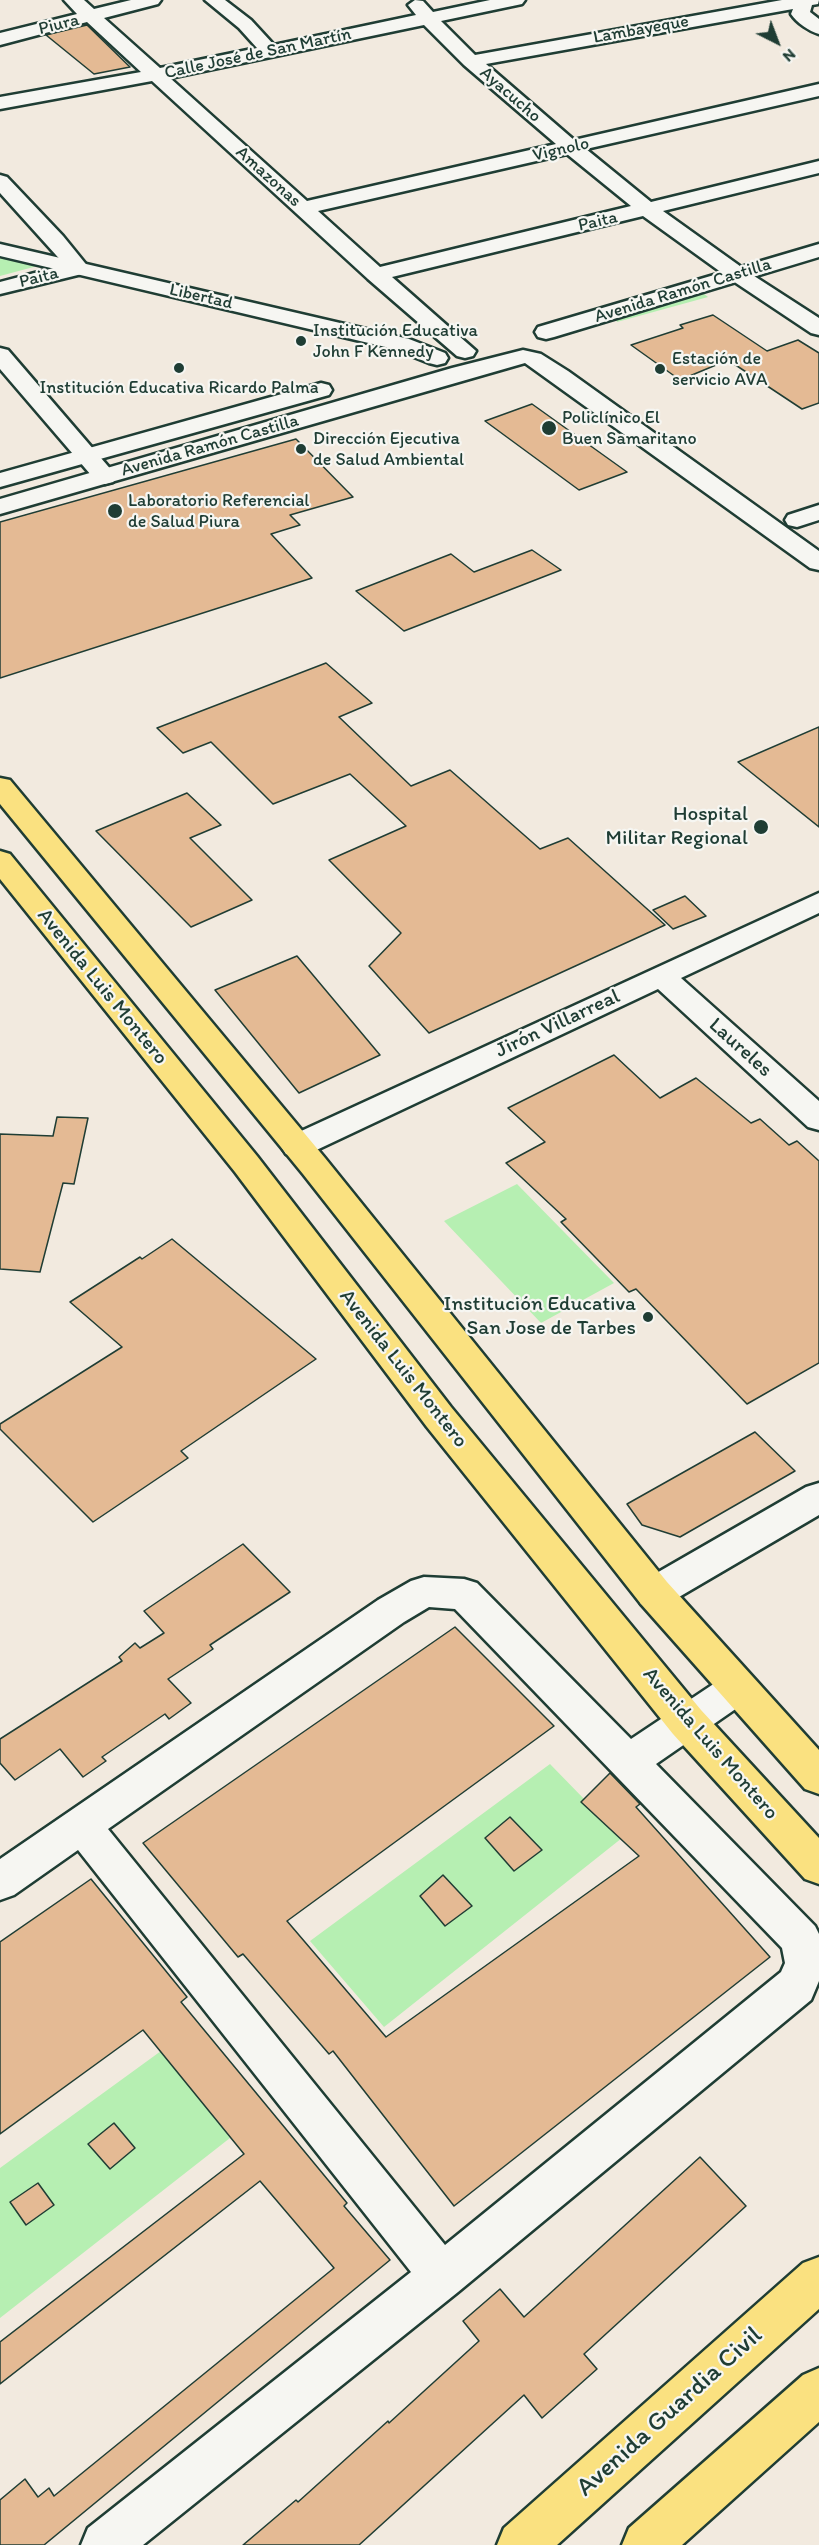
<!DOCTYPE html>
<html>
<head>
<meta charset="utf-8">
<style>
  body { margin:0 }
  #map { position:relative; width:819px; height:2545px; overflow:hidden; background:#f2eadf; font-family:Itim,sans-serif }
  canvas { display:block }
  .north { position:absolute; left:747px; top:12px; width:60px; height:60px; -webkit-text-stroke:4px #f6f6f2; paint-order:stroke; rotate:138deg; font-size:16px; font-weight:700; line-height:24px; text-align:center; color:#1f3d34 }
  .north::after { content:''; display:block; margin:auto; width:21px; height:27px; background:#1f3d34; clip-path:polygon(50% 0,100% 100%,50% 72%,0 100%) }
</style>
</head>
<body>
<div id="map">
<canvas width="819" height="2545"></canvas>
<div class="north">N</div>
</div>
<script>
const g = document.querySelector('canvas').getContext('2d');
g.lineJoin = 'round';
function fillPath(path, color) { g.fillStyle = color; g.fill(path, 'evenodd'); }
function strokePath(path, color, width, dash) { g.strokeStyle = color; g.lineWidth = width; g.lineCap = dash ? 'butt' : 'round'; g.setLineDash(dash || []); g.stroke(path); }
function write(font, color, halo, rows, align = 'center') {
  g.font = font + ' Itim,sans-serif'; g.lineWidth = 4.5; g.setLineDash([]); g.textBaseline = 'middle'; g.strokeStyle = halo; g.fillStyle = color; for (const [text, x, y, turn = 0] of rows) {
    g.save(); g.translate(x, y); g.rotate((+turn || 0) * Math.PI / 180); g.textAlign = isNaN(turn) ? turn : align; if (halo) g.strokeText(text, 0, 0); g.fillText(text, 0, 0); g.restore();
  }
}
fillPath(new Path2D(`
  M0,255L41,265L0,276Z
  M703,293L708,297L617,322L615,317Z
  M517,1184L614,1283L541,1323L444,1221Z
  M550,1764L622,1838L384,2027L310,1941Z
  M161,2051L230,2138L0,2318V2168Z`), '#b6efb2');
const building = new Path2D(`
  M87,25L130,67L94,74L46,35Z
  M713,315L767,351L798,340L819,353V403L802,409L728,360L680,380L631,345L683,328L680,325Z
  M532,404L627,472L579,490L485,421Z
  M296,439L353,497L290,515L300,525L271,534L312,578L0,678V522Z
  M532,550L561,570L404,631L356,591L451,554L474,572Z
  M326,663L372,703L339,717L411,786L450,770L540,849L568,838L665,925L429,1033L369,966L401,933L329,860L406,826L350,774L273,804L211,742L183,753L157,728Z
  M819,727V827L738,762Z
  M187,793L221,825L190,838L252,900L191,927L96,831Z
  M685,896L706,916L673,929L653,910Z
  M297,956L380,1055L299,1093L215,990Z
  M614,1055L660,1098L696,1078L751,1123L760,1119L789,1145L797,1141L819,1161V1363L747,1404L636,1289L629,1292L561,1222L566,1219L506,1163L545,1142L508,1108Z
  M57,1117L88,1118L74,1184L63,1183L40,1272L0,1269V1134L53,1136Z
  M172,1239L316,1359L181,1451L188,1458L93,1522L0,1429V1424L122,1347L70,1302L140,1257L142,1259Z
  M755,1432L795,1471L680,1537L642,1525L627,1504Z
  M243,1544L290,1592L210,1645L213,1649L168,1679L191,1703L169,1719L165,1714L102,1757L106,1761L83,1777L60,1749L15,1780L0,1763V1739L122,1661L119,1657L135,1643L140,1648L164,1633L144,1611Z
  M455,1627L554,1726L287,1921L386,2037L639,1856L581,1802L610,1773L640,1804L636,1807L770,1957L454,2206L333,2051L329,2054L243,1954L238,1957L143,1843Z
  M510,1817L542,1850L514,1871L485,1838Z
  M443,1875L472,1906L445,1926L420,1896Z
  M91,1879L187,1997L181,2002L347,2203L344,2206L390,2260L44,2545H0V2500L25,2479L38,2497L49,2488L54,2496L334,2268L260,2181L0,2384V2342L244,2154L143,2030L0,2134V1942Z
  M114,2123L135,2148L110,2169L88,2144Z
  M700,2157L746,2206L584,2354L597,2369L542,2418L524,2395L359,2545H243L296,2500L298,2502L388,2421L389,2423L479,2341L463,2321L500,2289L524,2317Z
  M38,2183L54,2205L26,2225L10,2202Z`);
fillPath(building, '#e4ba94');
strokePath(building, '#1f3d34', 1.5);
const minor = new Path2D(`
  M64,0H84L94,9L131,0H161L158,4L104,18L160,68L257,48L239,28L205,0H225L251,20L274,45L416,15L408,5L415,0L423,1L433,12L490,0H525L522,4L441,21L475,55L782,0H819L818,4L812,5L810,12L819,19V34C809,31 797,23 791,14L793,9L486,64L574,140L819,84V96L586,149L651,202L819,161V173L663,211L751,274L819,318V335L811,333L736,283L643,216L392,277L476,351L473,356L465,358L457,356L368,279L152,81L0,109V97L141,72L87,22L0,45V33L77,14ZM424,25L464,65L556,144L307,201L170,78ZM567,154L631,206L380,267L318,211Z
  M0,175L7,177L63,236L89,268L86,273L0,294V282L65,265L0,193Z
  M819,505V520L797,527L788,525L785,520L788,515Z
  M819,893V913L681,978L819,1101V1130L808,1127L658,989L308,1154L297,1157L286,1154L281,1146L286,1138Z
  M819,1483V1515L667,1604L654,1608L641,1604L636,1593L641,1582L806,1487Z
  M424,1577L464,1579L477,1583L631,1739L724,1677L737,1672L750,1677L756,1688L750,1699L656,1764L815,1926L819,1934V1981L811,2000L458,2292L143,2545H81L88,2528L411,2272L78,1850L14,1895L0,1900V1859L378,1600L411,1581ZM429,1607L455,1609L782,1948L785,1963L781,1972L445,2245L108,1829L404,1622Z`);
const tertiary = new Path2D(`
  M0,244L409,339L445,353L448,358L445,363L437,365L429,363L394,349L0,256Z
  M0,348L8,350L113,472L117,477L113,482L105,484L97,482L0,369Z`);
const secondary = new Path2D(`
  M819,244V257L554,337L546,339L538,337L535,332L538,327Z
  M523,350L541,354L568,371L819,551V570L810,568L525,363L0,514V499L452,368Z
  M321,383L329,385L332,390L329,395L0,487V473Z`);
const primary = new Path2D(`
  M0,778L10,780L325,1158L667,1582L819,1750V1794L805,1789L641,1604L303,1174L0,804Z
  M0,851L10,854L257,1156L451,1407L701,1710L819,1838V1884L805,1879L673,1734L427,1427L235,1172L0,879Z
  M819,2257V2309L557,2545H497L504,2528L803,2263Z
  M819,2368V2422L682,2545H622L629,2528L803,2375Z`);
strokePath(minor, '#1f3d34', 5);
strokePath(tertiary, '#1f3d34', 5);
strokePath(secondary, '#1f3d34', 5);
strokePath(primary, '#1f3d34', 5);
fillPath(minor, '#f6f6f2');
fillPath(tertiary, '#f6f6f2');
fillPath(secondary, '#f6f6f2');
fillPath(primary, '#fae180');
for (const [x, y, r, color] of [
  [301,341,6,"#1f3d34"],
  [179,368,6,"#1f3d34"],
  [660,369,6,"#1f3d34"],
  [549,428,8,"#1f3d34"],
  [301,449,6,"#1f3d34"],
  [115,511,8,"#1f3d34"],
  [761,827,8,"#1f3d34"],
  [648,1317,6,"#1f3d34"]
]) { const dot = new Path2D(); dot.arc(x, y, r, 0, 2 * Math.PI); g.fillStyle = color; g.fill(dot); strokePath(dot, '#f6f6f2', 2); }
write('18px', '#1f3d34', '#f6f6f2', [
  ["Piura",59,25,-14],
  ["Lambayeque",641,30,-10],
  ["Calle José de San Martín",258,54,-12],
  ["Ayacucho",510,95,41],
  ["Vignolo",561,150,-13],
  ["Amazonas",268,177,42],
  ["Paita",598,222,-13],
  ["Paita",39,278,-14],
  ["Avenida Ramón Castilla",683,291,-17],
  ["Libertad",201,297,13],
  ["Avenida Ramón Castilla",210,446,-16]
]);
write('18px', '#1f3d34', '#f6f6f2', [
  ["Institución Educativa",313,331],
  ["John F Kennedy",313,352],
  ["Estación de",672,359],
  ["servicio AVA",672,380],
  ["Institución Educativa Ricardo Palma",179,388,"center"],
  ["Policlínico El",562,418],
  ["Buen Samaritano",562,439],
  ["Dirección Ejecutiva",313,439],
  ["de Salud Ambiental",313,460],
  ["Laboratorio Referencial",128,501],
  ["de Salud Piura",128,522]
], 'left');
write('21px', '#1f3d34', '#f6f6f2', [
  ["Hospital",748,815],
  ["Militar Regional",748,839],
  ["Institución Educativa",636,1305],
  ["San Jose de Tarbes",636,1329]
], 'right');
write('21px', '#1f3d34', '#f6f6f2', [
  ["Avenida Luis Montero",102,987,51],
  ["Jirón Villarreal",558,1024,-25],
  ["Laureles",740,1048,42],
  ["Avenida Luis Montero",403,1369,52],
  ["Avenida Luis Montero",710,1744,49]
]);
write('26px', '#1f3d34', '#f6f6f2', [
  ["Avenida Guardia Civil",670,2412,-42]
]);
</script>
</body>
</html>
